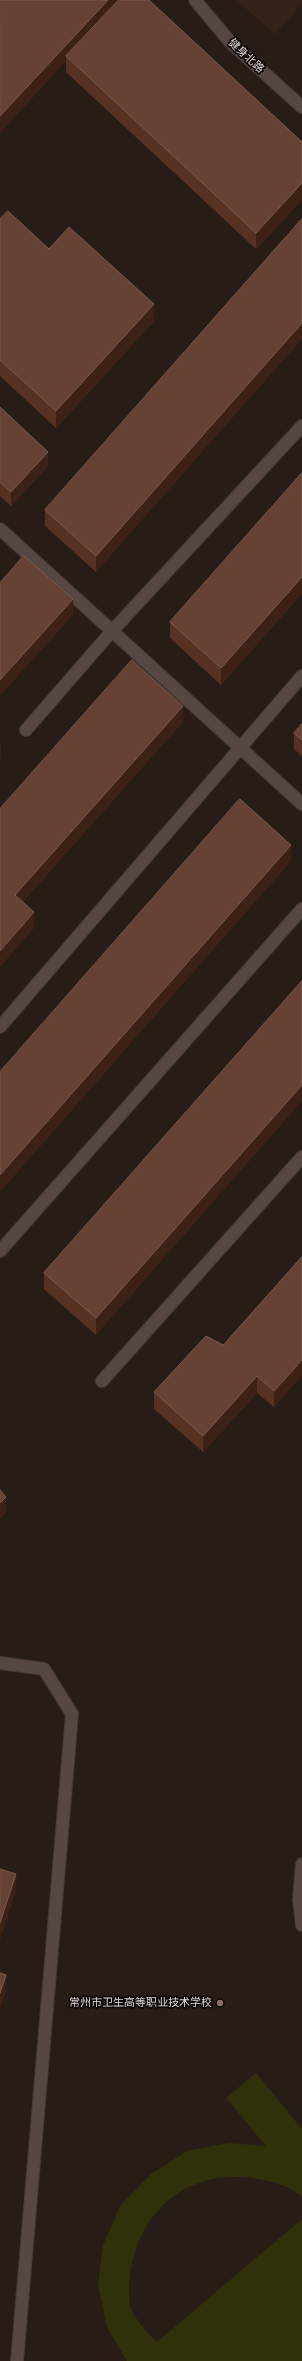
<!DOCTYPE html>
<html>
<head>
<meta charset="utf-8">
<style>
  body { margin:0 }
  canvas { display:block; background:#281c17 }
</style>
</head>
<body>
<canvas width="302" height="2361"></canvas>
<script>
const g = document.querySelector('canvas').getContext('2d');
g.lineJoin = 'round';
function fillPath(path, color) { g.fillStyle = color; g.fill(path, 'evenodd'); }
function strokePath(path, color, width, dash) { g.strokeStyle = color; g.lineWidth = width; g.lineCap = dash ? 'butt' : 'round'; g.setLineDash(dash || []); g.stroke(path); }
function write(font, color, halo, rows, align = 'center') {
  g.font = font + ' Karla,"Noto Sans SC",sans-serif'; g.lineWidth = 3.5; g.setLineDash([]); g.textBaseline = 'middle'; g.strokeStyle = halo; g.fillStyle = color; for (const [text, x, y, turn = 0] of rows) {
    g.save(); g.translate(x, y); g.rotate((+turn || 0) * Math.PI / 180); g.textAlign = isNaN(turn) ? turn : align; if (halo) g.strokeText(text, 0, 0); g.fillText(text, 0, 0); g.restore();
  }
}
fillPath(new Path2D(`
  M236,0H302V4L275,34Z`), '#322218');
fillPath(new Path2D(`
  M256,2073L302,2129V2197C285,2184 279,2183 258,2179C196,2167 145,2203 132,2263C129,2275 127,2300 132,2311C137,2322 149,2334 157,2342L302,2219V2361H127L107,2327L98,2284L103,2246L120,2206L150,2175L187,2151L229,2143L266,2146L226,2098Z`), '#30310a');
const lane = new Path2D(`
  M0,529L302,804
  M26,730L112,631L302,426
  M0,1027L302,676
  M0,1251L302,909
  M102,1381L302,1157
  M0,1663L44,1669L72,1714L17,2361
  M302,1864L299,1900L302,1925`);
const secondary = new Path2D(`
  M195,0L230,42L302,107`);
strokePath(lane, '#433836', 14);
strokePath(secondary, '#433836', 14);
strokePath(lane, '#564742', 12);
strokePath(secondary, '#564742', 12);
fillPath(new Path2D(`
  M0,0L302,142V200L256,249L66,72V61Z
  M0,219L49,249L154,321L56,428L0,376Z
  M302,219L96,572L45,526V510Z
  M0,407L48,466L11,506L0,496Z
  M302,473V593L221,685L170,638V622Z
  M302,724V756L294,749V733Z
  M302,981L96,1335L44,1289V1273Z
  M302,1257L274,1407L257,1393L203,1452L154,1409V1392L223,1345Z`), '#573121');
fillPath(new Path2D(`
  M108,0H120L66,56V61L0,133V116Z
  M302,183V200L256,249V233Z
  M154,304V321L56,428V411Z
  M302,323V339L96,572V556Z
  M48,452V466L11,506V492Z
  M302,577V593L221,685V668Z
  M73,599V615L0,696V680Z
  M183,706V722L15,911V895Z
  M1,742V758L0,759V743Z
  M291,845V861L0,1192V1175Z
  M34,912V928L0,967V951Z
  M302,1085V1101L96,1335V1318Z
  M302,1360V1376L274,1407V1391Z
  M257,1376V1393L203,1452V1436Z
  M6,1497V1513L0,1519V1503Z
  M16,1874V1891L0,1940V1923Z
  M6,1975V1991L0,2009V1993Z`), '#3e2115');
const building = new Path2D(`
  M0,0H108L0,116Z
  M119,0H149L302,142V183L256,233L66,56Z
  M8,211L49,249L69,227L154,304L56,411L0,360V219Z
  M302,219V323L96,556L45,510Z
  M0,407L48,452L11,492L0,482Z
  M302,473V577L221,668L170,622Z
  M24,556L73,599L0,680V583Z
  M132,660L183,706L15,895L34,912L0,951V809Z
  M302,724V740L294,733Z
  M240,799L291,845L0,1175V1072Z
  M302,981V1085L96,1318L44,1273Z
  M302,1257V1360L274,1391L257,1376L203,1436L154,1392L206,1336L223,1345Z
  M0,1490L6,1497L0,1503Z
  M0,1869L16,1874L0,1923Z
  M0,1973L6,1975L0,1993Z`);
fillPath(building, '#664235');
strokePath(building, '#795a4e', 1);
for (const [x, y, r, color] of [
  [220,2003,4,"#8d6e63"]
]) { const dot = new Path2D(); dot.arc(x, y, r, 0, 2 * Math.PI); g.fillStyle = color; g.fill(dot); strokePath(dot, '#0d0806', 1.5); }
write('11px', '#e0d7d4', '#0d0806', [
  ["健身北路",246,56,43]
]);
write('11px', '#e0d7d4', '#0d0806', [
  ["常州市卫生高等职业技术学校",212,2003]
], 'right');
</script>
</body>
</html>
